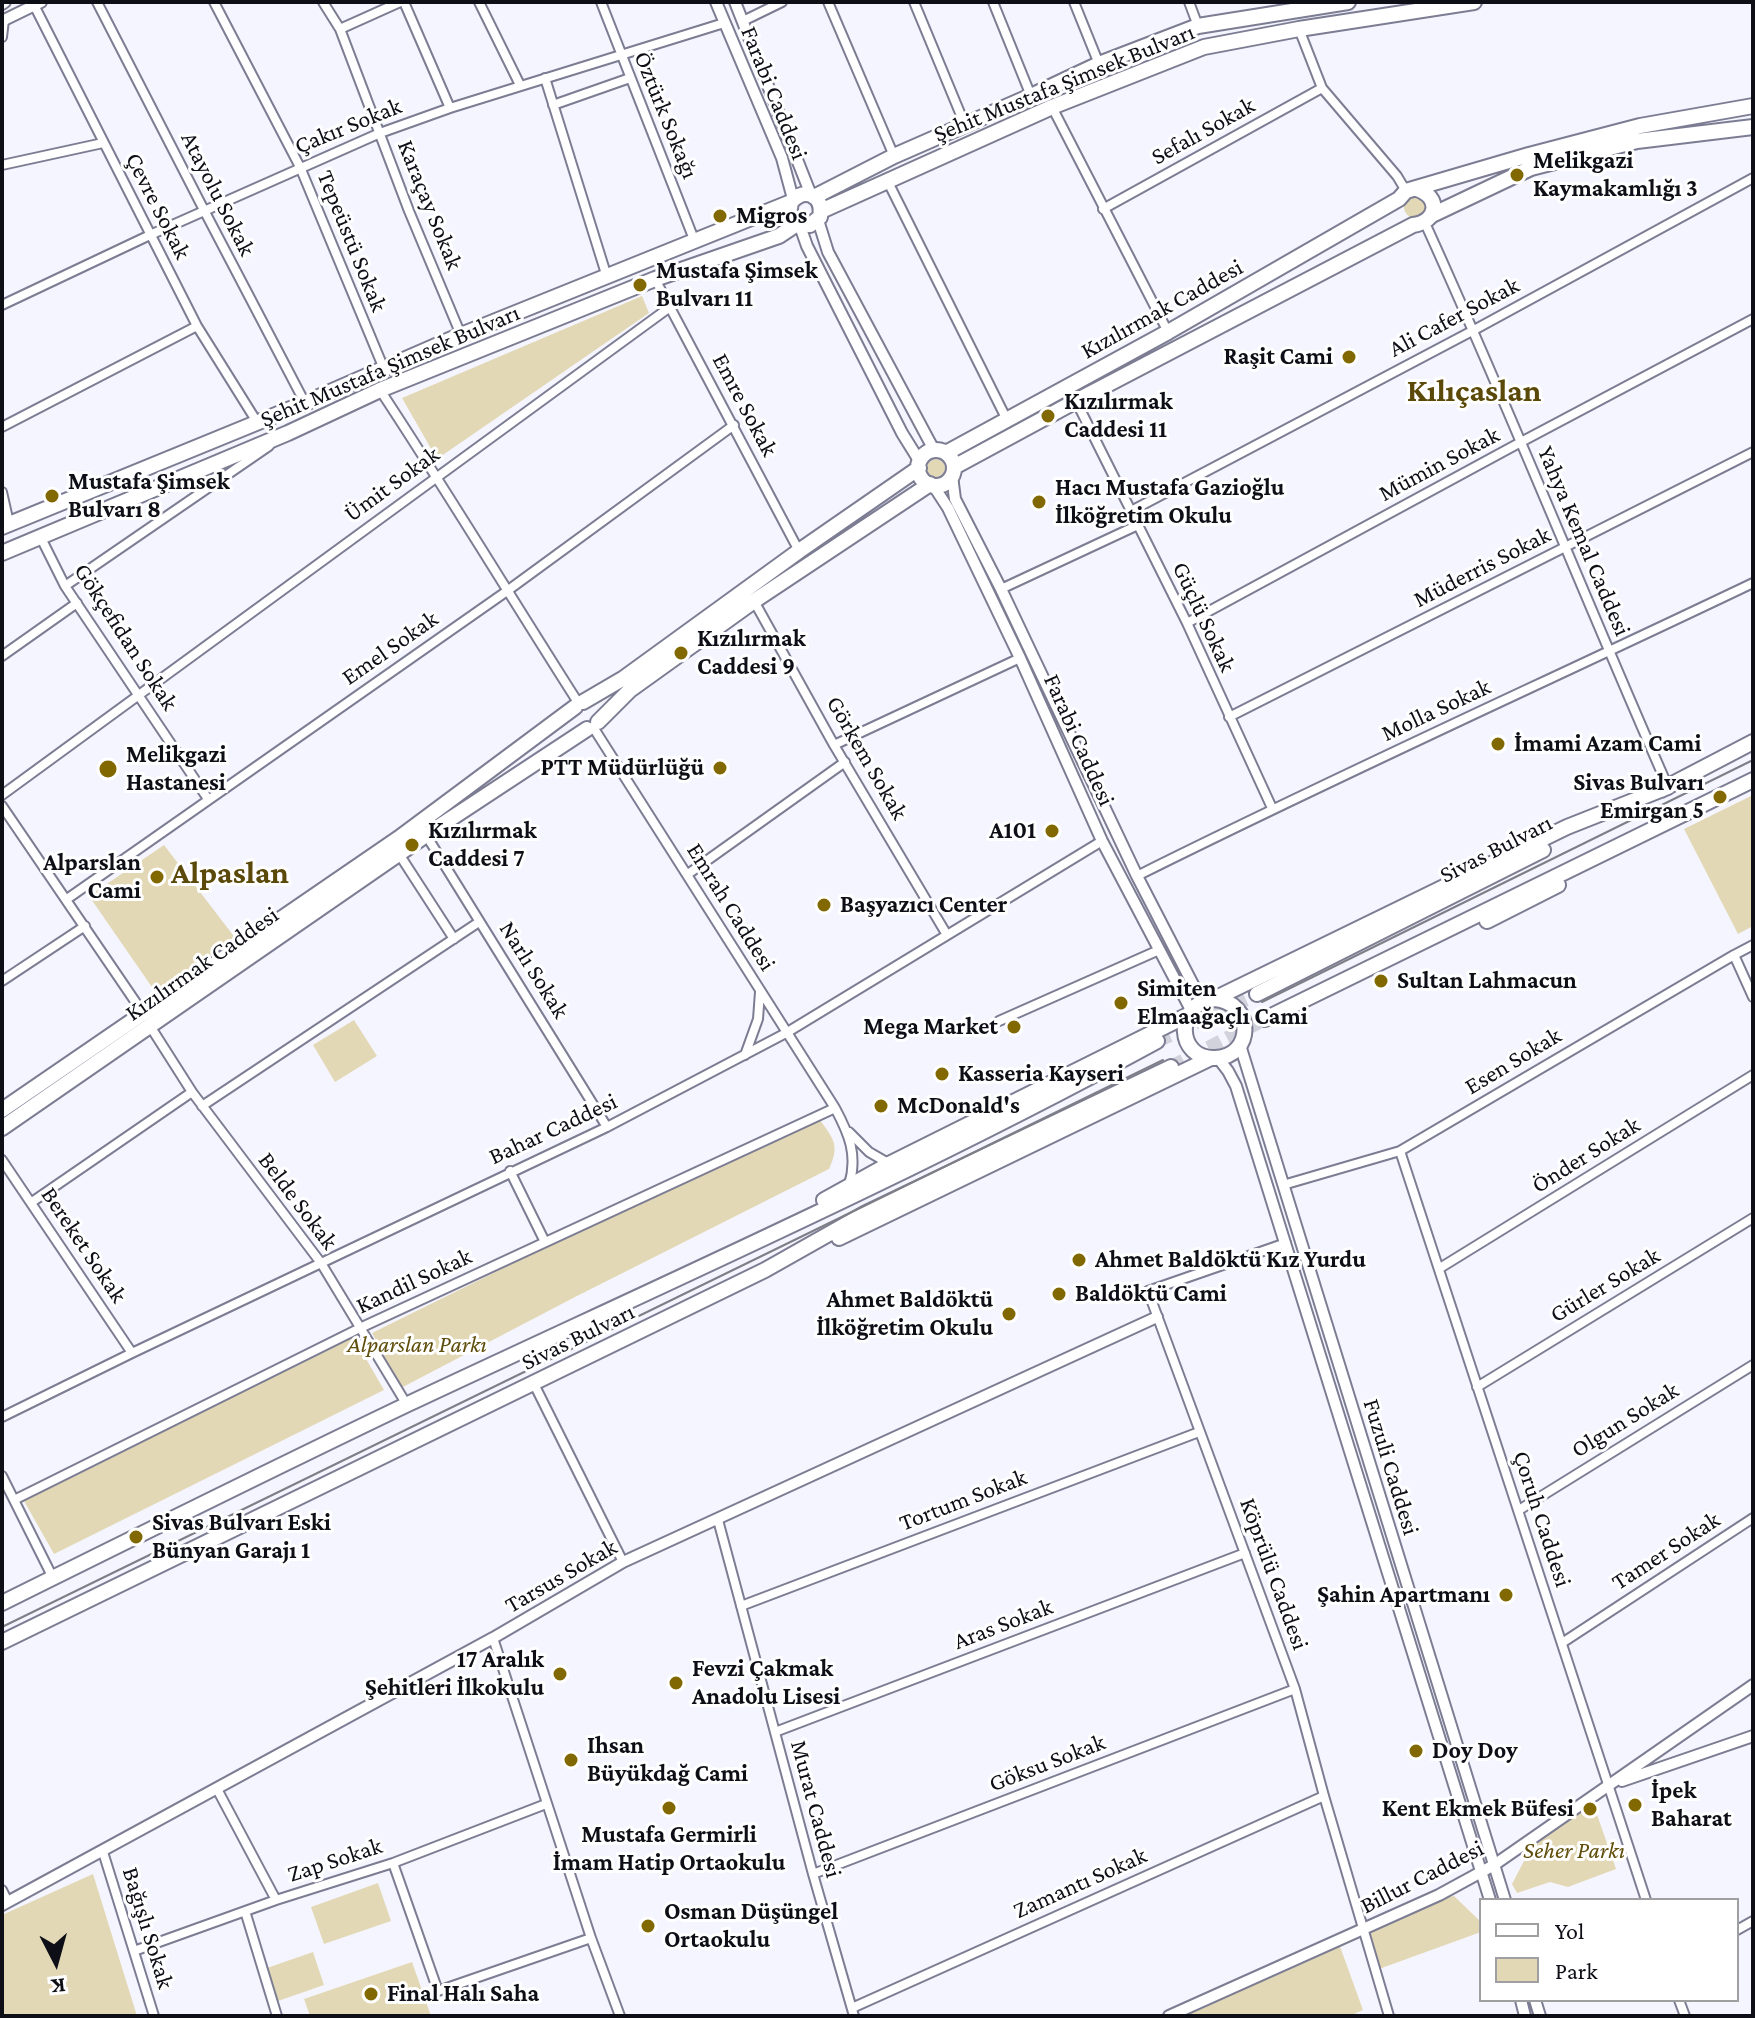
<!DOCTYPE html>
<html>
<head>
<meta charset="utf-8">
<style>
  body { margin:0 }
  #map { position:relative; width:1755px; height:2018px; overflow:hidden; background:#f5f5ff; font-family:"Crimson Pro",serif }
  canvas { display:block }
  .frame { position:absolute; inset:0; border:4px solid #0e0f16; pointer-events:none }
  .legend { position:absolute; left:1479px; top:1898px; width:260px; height:104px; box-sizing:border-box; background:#fff; border:2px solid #9f9fa2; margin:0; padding:10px 14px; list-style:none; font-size:24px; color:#0e0f16 }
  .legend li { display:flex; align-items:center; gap:16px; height:40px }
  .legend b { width:40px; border:2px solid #9f9fa2 }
  .north { position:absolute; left:16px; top:1922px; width:80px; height:80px; -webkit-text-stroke:6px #fff; paint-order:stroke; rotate:174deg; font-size:22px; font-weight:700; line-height:32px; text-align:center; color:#0e0f16 }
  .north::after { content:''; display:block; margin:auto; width:28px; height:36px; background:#0e0f16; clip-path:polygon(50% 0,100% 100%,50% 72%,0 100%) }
</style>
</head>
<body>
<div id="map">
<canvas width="1755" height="2018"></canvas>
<div class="frame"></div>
<ul class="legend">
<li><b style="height:10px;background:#fff"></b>Yol</li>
<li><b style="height:22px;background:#e3d8b5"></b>Park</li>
</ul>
<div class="north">K</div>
</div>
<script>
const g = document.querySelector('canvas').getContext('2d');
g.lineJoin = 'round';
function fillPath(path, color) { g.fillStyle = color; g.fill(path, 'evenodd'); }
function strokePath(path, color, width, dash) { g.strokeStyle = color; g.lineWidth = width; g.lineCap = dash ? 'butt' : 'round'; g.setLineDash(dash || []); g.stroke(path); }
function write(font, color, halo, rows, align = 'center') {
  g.font = font + ' "Crimson Pro",serif'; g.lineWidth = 6; g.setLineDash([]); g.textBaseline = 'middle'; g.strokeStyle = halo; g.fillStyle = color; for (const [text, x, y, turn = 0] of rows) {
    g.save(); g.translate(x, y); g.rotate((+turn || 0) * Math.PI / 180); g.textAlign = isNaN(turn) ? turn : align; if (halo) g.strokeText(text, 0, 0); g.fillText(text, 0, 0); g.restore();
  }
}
fillPath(new Path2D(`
  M1404 207a11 11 0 1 1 22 0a11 11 0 1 1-22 0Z
  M642,296L649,313L437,459L402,398Z
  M927 468a9 9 0 1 1 18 0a9 9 0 1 1-18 0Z
  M1753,795V926L1738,934L1684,829Z
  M164,845L236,939L156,993L89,896Z
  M354,1020L377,1056L335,1082L313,1045Z
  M818,1117C832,1138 841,1143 829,1169L575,1297L401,1388L372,1333L647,1197Z
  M353,1336L384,1390L54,1554L24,1501Z
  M1593,1803L1616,1869L1568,1887L1550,1882L1517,1893L1512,1884L1537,1836Z
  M93,1874L137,2016H2V1915Z
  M378,1883L391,1921L324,1944L311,1907Z
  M1454,1896L1481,1922V1932L1379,1969L1366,1930L1434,1900Z
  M1338,1941L1363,2010L1350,2016H1168Z
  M313,1952L324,1985L278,2001L267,1968Z
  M412,1962L431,2016H310L304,1999Z`), '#e3d8b5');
strokePath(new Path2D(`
  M1157,1041L1257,994
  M1171,1067L1265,1019`), '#d2d2dc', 14, [14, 7]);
const minor = new Path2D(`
  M97,2L205,212L305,403
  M214,2L300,167L384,369
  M323,2L340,29L409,211L461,335
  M404,2L450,108
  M479,2L520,85
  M601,2L695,242
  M828,2L894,156
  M914,2L965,125
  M993,2L1031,96
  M1074,2L1099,64
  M1189,2L1198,26
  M33,3L197,326L257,422
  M743,21L782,2
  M340,29L400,2
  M1299,29L1322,88L1397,176L1406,191
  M2,37L4,20
  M545,78L607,277
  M553,105L630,78
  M1052,107L1168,332
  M2,165L103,143
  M887,180L1007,420
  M1103,209L1322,88
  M1425,223C1510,409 1585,599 1668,787
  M655,279L799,551
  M2,305L150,235L380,133L450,108L724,23
  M380,390C448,493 512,599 579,704
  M1076,401L1187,623L1272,808
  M2,427L197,326
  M2,492L9,523
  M1131,511L1474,330L1753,178
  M40,536L65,586L208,799
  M65,586L269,446
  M1001,589L1138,525
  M754,601L834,745L947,935
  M1187,623L1521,442L1753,319
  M2,656L77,603
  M1229,717L1753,452
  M593,727L835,1108C849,1134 858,1155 849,1185
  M834,745L1020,658
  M2,795L670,307
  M2,806L143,1013
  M426,835L607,1127
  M399,854L454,939
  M688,874L845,762
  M1137,876C1341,774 1548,681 1753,583
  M67,899L507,591L734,425
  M1734,955L1753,997
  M2,981L85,926
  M999,1021L1159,950
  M150,1026L192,1092L321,1263L407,1405
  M745,1055L758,1019L760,992
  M202,1106L479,922
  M849,1132L869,1152L888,1163
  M1400,1151L1646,1900
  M2,1160L132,1353
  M510,1171L545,1242
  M1283,1185L1400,1151L1734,955L1753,945
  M32,1202L192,1092
  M1286,1243L1148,1291L1295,1689L1324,1796L1389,2016
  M1440,1268L1753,1075
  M534,1384L623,1562
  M1477,1387L1753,1218
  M2,1417L132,1353L607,1127L786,1033L1102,841
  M2,1476L53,1578
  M14,1500L360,1328L835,1108
  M1519,1510L1753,1365
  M718,1520L813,1874L854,2016
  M741,1606L1199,1432
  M493,1638L591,1938L620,2016
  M1562,1643L1753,1518
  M775,1732L1245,1553
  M217,1789L276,1900
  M103,1852L154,2016
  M393,1863L438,1991L591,1938
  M813,1874L1295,1689
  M2,1890L8,1902
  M245,1911L277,2016
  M1737,1930L1753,1921
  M134,1951L276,1900L393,1863L546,1804
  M1679,2000L1685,2016
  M852,2008L1324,1796`);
const tertiary = new Path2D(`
  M716,2L782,158L793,199
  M735,2L811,195
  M2,4L5,2
  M2,21L41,2
  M818,220L828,252L934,450
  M800,226L807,246L902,433L920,462
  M952,476L955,499L1001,589L1137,876L1202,1002
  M933,485L948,508L1020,658L1102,841L1191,1010
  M1240,1045L1505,1900
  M1218,1058L1228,1071L1236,1086L1490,1900
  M1622,1781L1753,1736
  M2,1905L493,1638L623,1562L1157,1317
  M1521,2000L1525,2016
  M1535,2000L1540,2016
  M1169,2016L1439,1895L1494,1865L1753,1685`);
const primary = new Path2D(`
  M814,197L894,156L1031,96L1099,64L1198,26L1348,2
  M821,211L1052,107L1204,47L1299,29L1474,2
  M1432,215L1531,168L1637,141L1753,127
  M918 468a18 18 0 1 1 36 0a18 18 0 1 1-36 0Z
  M946,453L1168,332L1399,199L1406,191L1529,155L1640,126L1753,106
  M954,467L1076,401L1413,225C1438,222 1441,197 1417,189
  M2,527L305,403L461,335L791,202C806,186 824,196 820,217L810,225L797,224L789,214L791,202
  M2,553L288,433L380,390L655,279L779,236L797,224
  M583,702L624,678L799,551L919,468
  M598,722L630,690L754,601L930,484
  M2,1110L399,838L575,707
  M2,1128L426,835L587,729`);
const trunk = new Path2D(`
  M1661,790L1753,742
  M1487,921L1558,885
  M1257,994L1543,850
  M1214,999C1255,1002 1254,1057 1215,1058C1177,1060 1173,1004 1214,999L1567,827L1668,787
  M1265,1019L1753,780
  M824,1200L889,1164L1188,1015
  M839,1238L1211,1058
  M2,1603C137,1536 272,1469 408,1404C659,1286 913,1174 1157,1041
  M2,1642L765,1270L866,1213L1171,1067`);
strokePath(minor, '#7c7d93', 12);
strokePath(tertiary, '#7c7d93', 14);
strokePath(primary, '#7c7d93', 18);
strokePath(trunk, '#7c7d93', 18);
strokePath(minor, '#fff', 8);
strokePath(tertiary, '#fff', 10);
strokePath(primary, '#fff', 14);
strokePath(trunk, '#fff', 14);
strokePath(new Path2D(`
  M1262,1002L1753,760
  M2,1627L1163,1060`), '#7e7e87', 2);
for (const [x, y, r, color] of [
  [1517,175,8,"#816800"],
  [720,216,8,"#816800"],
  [640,285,8,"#816800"],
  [1349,357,8,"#816800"],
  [1048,416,8,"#816800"],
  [52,496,8,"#816800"],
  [1039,502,8,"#816800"],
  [681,653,8,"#816800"],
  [1498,744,8,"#816800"],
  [720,768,8,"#816800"],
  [108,769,10,"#816800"],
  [1720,797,8,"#816800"],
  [1052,831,8,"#816800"],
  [412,845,8,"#816800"],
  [157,877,8,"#816800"],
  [824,905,8,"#816800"],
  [1381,981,8,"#816800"],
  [1121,1003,8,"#816800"],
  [1014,1027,8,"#816800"],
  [942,1074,8,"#816800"],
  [881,1106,8,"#816800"],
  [1079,1260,8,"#816800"],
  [1059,1294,8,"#816800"],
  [1009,1314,8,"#816800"],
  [136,1537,8,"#816800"],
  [1506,1595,8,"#816800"],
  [560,1674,8,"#816800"],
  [676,1683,8,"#816800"],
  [1416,1751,8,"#816800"],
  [571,1760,8,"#816800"],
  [1635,1805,8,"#816800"],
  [669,1808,8,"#816800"],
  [1590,1809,8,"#816800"],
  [648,1926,8,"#816800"],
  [371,1994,8,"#816800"]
]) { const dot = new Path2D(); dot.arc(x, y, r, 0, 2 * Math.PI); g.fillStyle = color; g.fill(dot); strokePath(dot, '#fff', 3); }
write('24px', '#0e0f16', '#fff', [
  ["Şehit Mustafa Şimsek Bulvarı",1064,83,-22],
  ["Farabi Caddesi",774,93,68],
  ["Öztürk Sokağı",666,115,68],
  ["Çakır Sokak",348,126,-22],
  ["Sefalı Sokak",1203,131,-29],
  ["Atayolu Sokak",218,194,63],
  ["Karaçay Sokak",430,205,68],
  ["Çevre Sokak",158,206,63],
  ["Tepeüstü Sokak",352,241,68],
  ["Kızılırmak Caddesi",1162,309,-29],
  ["Ali Cafer Sokak",1454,317,-28],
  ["Şehit Mustafa Şimsek Bulvarı",390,366,-23],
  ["Emre Sokak",745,405,62],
  ["Mümin Sokak",1439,464,-28],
  ["Ümit Sokak",392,484,-36],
  ["Yahya Kemal Caddesi",1584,541,67],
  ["Müderris Sokak",1482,567,-27],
  ["Güçlü Sokak",1204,617,65],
  ["Gökçefidan Sokak",126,637,57],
  ["Emel Sokak",390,648,-35],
  ["Molla Sokak",1436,710,-25],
  ["Farabi Caddesi",1079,740,66],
  ["Görkem Sokak",867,758,60],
  ["Sivas Bulvarı",1496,849,-27],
  ["Emrah Caddesi",731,907,58],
  ["Kızılırmak Caddesi",202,964,-35],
  ["Narlı Sokak",534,970,58],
  ["Esen Sokak",1513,1061,-31],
  ["Bahar Caddesi",553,1129,-25],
  ["Önder Sokak",1586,1155,-32],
  ["Belde Sokak",298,1201,53],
  ["Bereket Sokak",84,1245,56],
  ["Kandil Sokak",414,1281,-25],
  ["Gürler Sokak",1605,1285,-31],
  ["Sivas Bulvarı",578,1337,-26],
  ["Olgun Sokak",1625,1420,-32],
  ["Fuzuli Caddesi",1391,1467,73],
  ["Tortum Sokak",963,1500,-21],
  ["Çoruh Caddesi",1542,1519,72],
  ["Tamer Sokak",1666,1551,-33],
  ["Köprülü Caddesi",1274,1574,70],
  ["Tarsus Sokak",561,1576,-30],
  ["Aras Sokak",1003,1624,-21],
  ["Göksu Sokak",1047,1763,-21],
  ["Murat Caddesi",816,1809,75],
  ["Zap Sokak",335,1860,-18],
  ["Billur Caddesi",1422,1877,-27],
  ["Zamantı Sokak",1080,1883,-24],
  ["Bağışlı Sokak",148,1928,73]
]);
write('bold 24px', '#0e0f16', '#fff', [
  ["Melikgazi",1533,161],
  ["Kaymakamlığı 3",1533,189],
  ["Migros",736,216],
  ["Mustafa Şimsek",656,271],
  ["Bulvarı 11",656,299],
  ["Raşit Cami",1333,357,"right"],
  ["Kızılırmak",1064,402],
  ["Caddesi 11",1064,430],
  ["Mustafa Şimsek",68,482],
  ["Bulvarı 8",68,510],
  ["Hacı Mustafa Gazioğlu",1055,488],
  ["İlköğretim Okulu",1055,516],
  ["Kızılırmak",697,639],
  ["Caddesi 9",697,667],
  ["İmami Azam Cami",1514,744],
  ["Melikgazi",126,755],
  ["Hastanesi",126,783],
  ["PTT Müdürlüğü",704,768,"right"],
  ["Sivas Bulvarı",1704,783,"right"],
  ["Emirgan 5",1704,811,"right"],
  ["Kızılırmak",428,831],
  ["Caddesi 7",428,859],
  ["A101",1036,831,"right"],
  ["Alparslan",141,863,"right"],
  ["Cami",141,891,"right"],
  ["Başyazıcı Center",840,905],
  ["Sultan Lahmacun",1397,981],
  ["Simiten",1137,989],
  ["Elmaağaçlı Cami",1137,1017],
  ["Mega Market",998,1027,"right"],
  ["Kasseria Kayseri",958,1074],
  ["McDonald's",897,1106],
  ["Ahmet Baldöktü Kız Yurdu",1095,1260],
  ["Baldöktü Cami",1075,1294],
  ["Ahmet Baldöktü",993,1300,"right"],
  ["İlköğretim Okulu",993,1328,"right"],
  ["Sivas Bulvarı Eski",152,1523],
  ["Bünyan Garajı 1",152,1551],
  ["Şahin Apartmanı",1490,1595,"right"],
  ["17 Aralık",544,1660,"right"],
  ["Şehitleri İlkokulu",544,1688,"right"],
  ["Fevzi Çakmak",692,1669],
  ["Anadolu Lisesi",692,1697],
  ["Ihsan",587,1746],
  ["Büyükdağ Cami",587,1774],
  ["Doy Doy",1432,1751],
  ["İpek",1651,1791],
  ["Baharat",1651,1819],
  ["Kent Ekmek Büfesi",1574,1809,"right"],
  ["Mustafa Germirli",669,1835,"center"],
  ["İmam Hatip Ortaokulu",669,1863,"center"],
  ["Osman Düşüngel",664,1912],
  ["Ortaokulu",664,1940],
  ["Final Halı Saha",387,1994]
], 'left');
write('italic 24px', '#5f4d0b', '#fff', [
  ["Alparslan Parkı",417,1345],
  ["Seher Parkı",1574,1851]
]);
write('bold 32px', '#5a4908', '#fff', [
  ["Kılıçaslan",1474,391],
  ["Alpaslan",230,873]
]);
</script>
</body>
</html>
